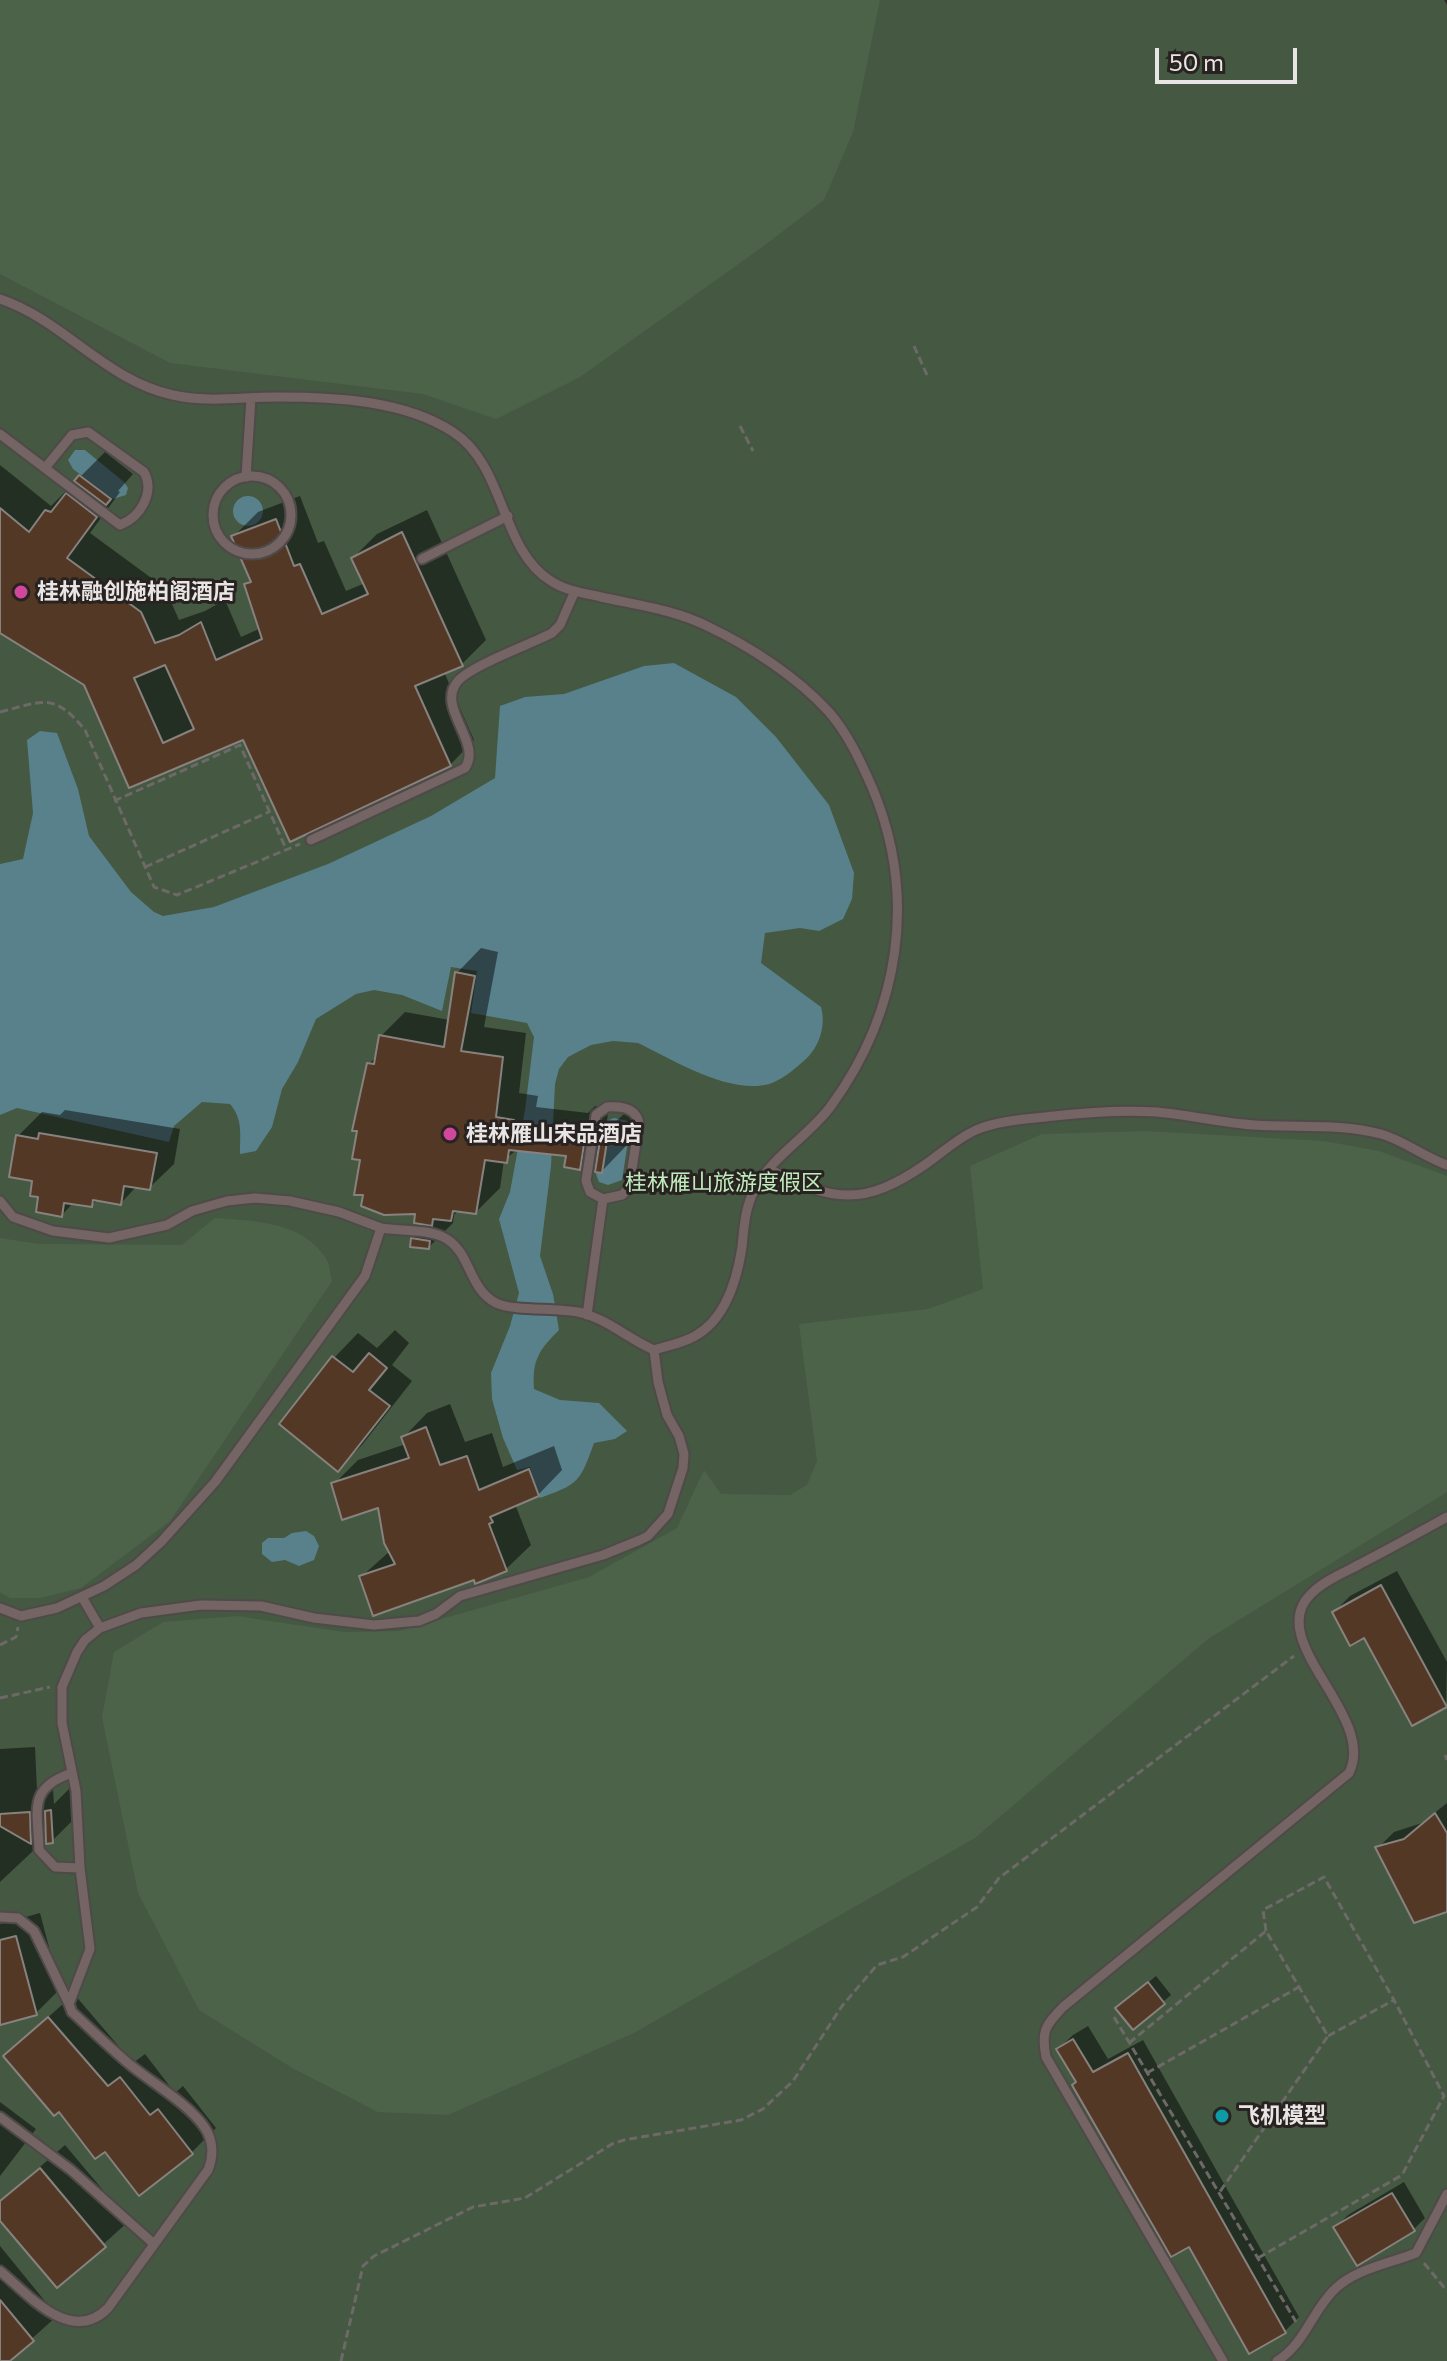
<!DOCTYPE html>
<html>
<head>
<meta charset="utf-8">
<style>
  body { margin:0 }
  #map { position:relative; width:1447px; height:2361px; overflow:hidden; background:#322d2b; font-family:Commissioner,sans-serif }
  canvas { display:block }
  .scale { position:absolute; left:1155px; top:48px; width:142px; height:36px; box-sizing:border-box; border:4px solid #e9e5e4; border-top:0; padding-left:10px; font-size:24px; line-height:28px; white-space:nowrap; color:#e9e5e4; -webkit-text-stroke:6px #282321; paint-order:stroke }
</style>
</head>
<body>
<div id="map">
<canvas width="1447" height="2361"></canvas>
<div class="scale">50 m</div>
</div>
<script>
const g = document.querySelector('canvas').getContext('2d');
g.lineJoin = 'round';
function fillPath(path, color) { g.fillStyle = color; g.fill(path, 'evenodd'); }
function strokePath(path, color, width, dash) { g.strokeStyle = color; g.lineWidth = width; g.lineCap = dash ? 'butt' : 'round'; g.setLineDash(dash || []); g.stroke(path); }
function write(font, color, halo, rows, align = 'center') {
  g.font = font + ' Commissioner,"Noto Sans SC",sans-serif'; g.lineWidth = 6; g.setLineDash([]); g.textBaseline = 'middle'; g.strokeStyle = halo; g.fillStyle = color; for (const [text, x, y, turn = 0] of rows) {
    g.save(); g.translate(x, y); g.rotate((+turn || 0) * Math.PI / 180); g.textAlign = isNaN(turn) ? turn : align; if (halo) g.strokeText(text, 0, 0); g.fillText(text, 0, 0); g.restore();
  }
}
fillPath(new Path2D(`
  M0,0H1444L1447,5V2361H0Z`), '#445842');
fillPath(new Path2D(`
  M0,0H880L853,132L824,200L761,248L580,377L496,419L423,394L170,363L0,274Z
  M1145,1131L1324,1141L1379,1151L1447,1176V1492L1208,1639L975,1838L634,2033L448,2115L378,2112L294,2069L199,2010L138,1893L102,1717L114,1652L163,1622L237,1616L344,1632L399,1631L589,1577L677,1528L704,1470L721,1494L790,1495L807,1485L817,1461L799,1324L928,1309L983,1289L970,1166L1042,1134Z
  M215,1218C254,1221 301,1221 325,1257C330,1263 330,1273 332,1281L170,1521L81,1588L40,1598H10L0,1592V1238L39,1244L182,1245Z`), '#4c634a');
fillPath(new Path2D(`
  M75,450H85L124,482L128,488L126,495L113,499L73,469L68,460Z
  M233 511a15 15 0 1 1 30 0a15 15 0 1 1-30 0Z
  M674,663L736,697L776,737L829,805L854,873L852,899L843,919L819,931L800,928L765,933L761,963L821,1007C826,1025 820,1045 807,1058C797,1067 785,1078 772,1083C733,1097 673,1060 638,1043L613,1041L591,1045L568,1057L559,1069L555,1084L551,1166L540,1256L553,1294L559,1330C539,1350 532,1360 534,1389L560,1400L599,1403L627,1431L615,1439L594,1443C580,1482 579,1484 540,1498L530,1467L517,1470L503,1438L492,1399L491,1373L510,1326L519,1293L499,1219L510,1192L525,1110L534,1037L527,1023L471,1013L477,971L451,967L442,1011L402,995L374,990L356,994L316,1019L298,1062L282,1089L272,1127L256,1151L240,1154C240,1134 243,1119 230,1104L202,1102L174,1126L169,1142L17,1108L0,1115V864L23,859L33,813L27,740L40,731L57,733L78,789L89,836L131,892L154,912L163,916L214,907L328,864L431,816L495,778L500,706L525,697L564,694L644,666Z
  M614,1118L628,1121L630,1128L622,1180L608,1185L599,1182L596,1174L604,1122Z
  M306,1531L314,1536L319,1546L314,1560L299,1566L285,1560L272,1562L262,1554V1543L268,1538H284L292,1533Z`), '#58818c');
fillPath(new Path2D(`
  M105,452L133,474L118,491L120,492L90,533L165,588L179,620L205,611L225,600L241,637L261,628L247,585L252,580L233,537L258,512L300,496L318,543L324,541L346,591L365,583L353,558L377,534L427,510L486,640L462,664L444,672L474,740L450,765L244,737L130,785L86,683L0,631V465L51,506L71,486L74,488L79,482L77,481L81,476Z
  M481,948L498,952L484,1027L526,1033L519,1093L538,1096L536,1107L588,1113L595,1106L609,1108L605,1132L627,1111L632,1112L626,1146L602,1171L601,1146L579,1167L568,1154L518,1149L504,1160L500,1188L476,1212L459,1210L454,1215L453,1223L429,1247L413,1239L429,1223L362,1158L369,1064L377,1056L381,1036L405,1012L450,1020L457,973Z
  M65,1110L180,1129L174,1164L149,1188L137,1186L121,1203L98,1199L92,1205L74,1202L62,1215L41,1195L18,1136L42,1112L60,1115Z
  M395,1330L409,1343L392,1365L412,1381L362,1445L338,1469L334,1358L358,1333L377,1348Z
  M450,1404L465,1442L492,1433L503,1467L554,1446L562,1470L538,1495L515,1504L531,1545L506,1569L477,1581L476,1578L361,1577L390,1551L380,1505L334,1484L358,1460L406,1444L403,1438L427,1413Z
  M1397,1571L1447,1662L1446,1705L1334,1612L1350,1596Z
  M35,1747L37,1790L53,1789L54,1804L71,1787L76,1817L52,1841L47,1825L33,1839L34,1850L0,1882V1749Z
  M1447,1803V1908L1378,1848L1394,1832L1422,1823Z
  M40,1913L60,1989L36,2013L0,2023V1924Z
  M1156,1976L1171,1995L1133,2027L1126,2001Z
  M74,1994L133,2063L145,2054L175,2093L183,2086L216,2128L192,2152L139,2193L105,2149L59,2109L5,2056Z
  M1088,2026L1108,2059L1143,2040L1299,2317L1285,2331L1190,2244L1078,2082L1058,2049L1073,2035Z
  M0,2102L36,2129L0,2176Z
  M65,2145L129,2221L57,2286L0,2218V2202Z
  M1404,2182L1425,2218L1413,2230L1336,2227L1348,2215Z
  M0,2246L57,2316L7,2361H0Z`), '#0007');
const building = new Path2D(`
  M79,475L111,499L106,505L74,481Z
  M66,493L97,517L67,558L141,612L155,643L179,635L201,622L216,660L262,639L244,584L251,582L231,536L276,519L294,566L300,564L322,614L368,594L351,558L402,532L463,666L415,686L451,766L290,842L243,740L129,788L84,685L0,633V508L29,532L45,510L51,512ZM165,665L194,729L163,743L134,678Z
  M455,972L475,976L461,1051L503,1057L496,1117L514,1120L513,1130L568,1137L569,1129L586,1132L580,1170L564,1167L566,1156L509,1150L507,1163L485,1160L476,1214L453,1211L451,1221L433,1219L432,1226L414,1223L415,1214L384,1215L361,1206L363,1195H354L360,1160L352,1159L357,1131H352L367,1063L374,1064L379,1035L444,1047Z
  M39,1133L157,1153L150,1190L124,1186L121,1205L93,1200L92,1207L64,1203L62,1217L36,1212L38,1197L30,1196L32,1181L9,1177L16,1135L38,1139Z
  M601,1134L608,1135L602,1173L595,1172Z
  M411,1238L430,1241L429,1249L410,1247Z
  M369,1353L387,1368L369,1390L390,1406L338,1472L279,1424L332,1356L353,1372Z
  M426,1427L440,1465L467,1456L479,1490L529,1469L539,1496L490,1517L493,1522L489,1524L507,1571L475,1584L474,1580L373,1616L359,1576L395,1564L384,1543L378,1508L342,1520L331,1483L409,1458L401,1437Z
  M1381,1585L1447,1707L1412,1726L1364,1638L1350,1646L1332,1612Z
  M51,1810L53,1843L46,1844L45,1811Z
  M30,1812L31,1844L0,1826V1814Z
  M1435,1813L1447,1833V1912L1414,1923L1375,1847L1404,1839Z
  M16,1936L37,2015L0,2025V1940Z
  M1148,1982L1165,2004L1133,2030L1115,2008Z
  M48,2017L108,2086L120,2077L150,2115L158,2109L193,2154L139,2196L105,2152L95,2159L59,2112L54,2116L3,2056Z
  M1073,2039L1093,2072L1128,2053L1286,2333L1249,2354L1189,2247L1171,2257L1072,2085L1076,2082L1056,2049Z
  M40,2168L106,2247L57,2288L0,2221V2201Z
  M1392,2193L1415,2231L1357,2266L1333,2227Z
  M0,2300L34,2341L10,2361H0Z`);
fillPath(building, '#533826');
strokePath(building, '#88827f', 2);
const lane = new Path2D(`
  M0,299C63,320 106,381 173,395C207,403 242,397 277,397C334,397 404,400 453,432C506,466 500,550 551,581C566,591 584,593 601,597C637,605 676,610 709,627C751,647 797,677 829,712C848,734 860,760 872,787C918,896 900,1011 831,1106C809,1136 772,1156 755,1189C745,1207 744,1227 742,1247C737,1280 726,1319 695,1336C683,1343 667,1346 654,1350C629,1339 608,1320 582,1313C557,1307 516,1312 496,1303C468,1289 471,1250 443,1237C426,1229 400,1231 381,1228L365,1276L215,1482L161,1542L136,1565L104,1586L57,1608L21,1616L0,1608
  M0,434L120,525C141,517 155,492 144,472L88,432L72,435L45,468
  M213 515a39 39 0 1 1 78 0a39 39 0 1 1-78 0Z
  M246,477L251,398
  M422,559L508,516
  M311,840L465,768C483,742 435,707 458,681C472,665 531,644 552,633L560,625L575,591
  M769,1169C833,1202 864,1207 926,1164C943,1152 958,1138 976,1130C999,1120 1030,1119 1054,1116C1089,1112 1123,1110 1157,1112C1190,1115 1222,1123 1254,1125C1296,1128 1340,1123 1381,1134C1405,1141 1424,1157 1447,1165
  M0,1201L13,1217L53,1231L109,1238L167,1225L192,1211L227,1201L255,1198L290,1201L339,1212L381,1228
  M587,1315L603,1199L622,1195L629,1188L639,1123C636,1108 622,1106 607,1107L596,1115L586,1181L590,1192L603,1199
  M82,1597L100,1628
  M72,1773C27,1788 38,1810 39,1850L55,1867L80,1868
  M0,1917L18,1918L34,1931L69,2004
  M0,2117L71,2170L154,2244
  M0,2271C28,2294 71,2346 108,2308L208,2170C214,2156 213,2140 205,2128C190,2105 154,2084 133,2067C112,2050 92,2030 72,2012L69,2004L90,1949L80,1868L76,1791L62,1723V1687L77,1652L85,1640L100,1628L141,1613L201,1605L261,1606L314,1618L374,1625L419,1621L436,1614L460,1596L603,1555L640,1540L648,1536L668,1514L683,1468L684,1454L679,1436L667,1415L658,1382L654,1350
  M1223,2361L1046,2057C1041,2031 1045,2026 1063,2007L1349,1773C1378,1715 1261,1640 1312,1593C1325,1580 1344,1573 1360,1564C1389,1549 1418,1533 1447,1517
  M1277,2361C1306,2343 1312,2310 1336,2288C1356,2269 1391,2263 1416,2253L1447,2194`);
strokePath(lane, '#4f4a49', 13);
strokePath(new Path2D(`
  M914,346L927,375
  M740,426L753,451
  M0,712C43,701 54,692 85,730L154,887L177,895L300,844
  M114,801L240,745L286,849
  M145,867L269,812
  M0,1645L16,1637L18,1627
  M0,1698L50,1687
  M1445,1755L1447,1760
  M1114,2017L1296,2322
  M1328,2036L1394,2000
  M1129,2043L1266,1931L1328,2036L1219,2193
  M1147,2073L1299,1987
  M1258,2258L1402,2175L1444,2096L1394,2000L1324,1877L1263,1910L1266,1931
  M1424,2263L1447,2291
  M341,2361L363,2266L374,2256L473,2207L525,2198L612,2144L624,2140L741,2120L763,2109L793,2081L842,2006L877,1965L903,1957L977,1907L999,1878L1294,1656`), '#6d6967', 3, [8, 4]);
strokePath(lane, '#756464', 9);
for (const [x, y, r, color] of [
  [21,592,8,"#d1479c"],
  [450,1134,8,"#d1479c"],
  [1222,2116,8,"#0f9aa8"]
]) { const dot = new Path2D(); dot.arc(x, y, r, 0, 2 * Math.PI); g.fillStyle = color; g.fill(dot); strokePath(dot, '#282321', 3); }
write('bold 22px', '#e9e5e4', '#282321', [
  ["桂林融创施柏阁酒店",37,592],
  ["桂林雁山宋品酒店",466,1134],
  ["飞机模型",1238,2116]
], 'left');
write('22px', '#c0ecbd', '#282321', [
  ["桂林雁山旅游度假区",724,1183]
]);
</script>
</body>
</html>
